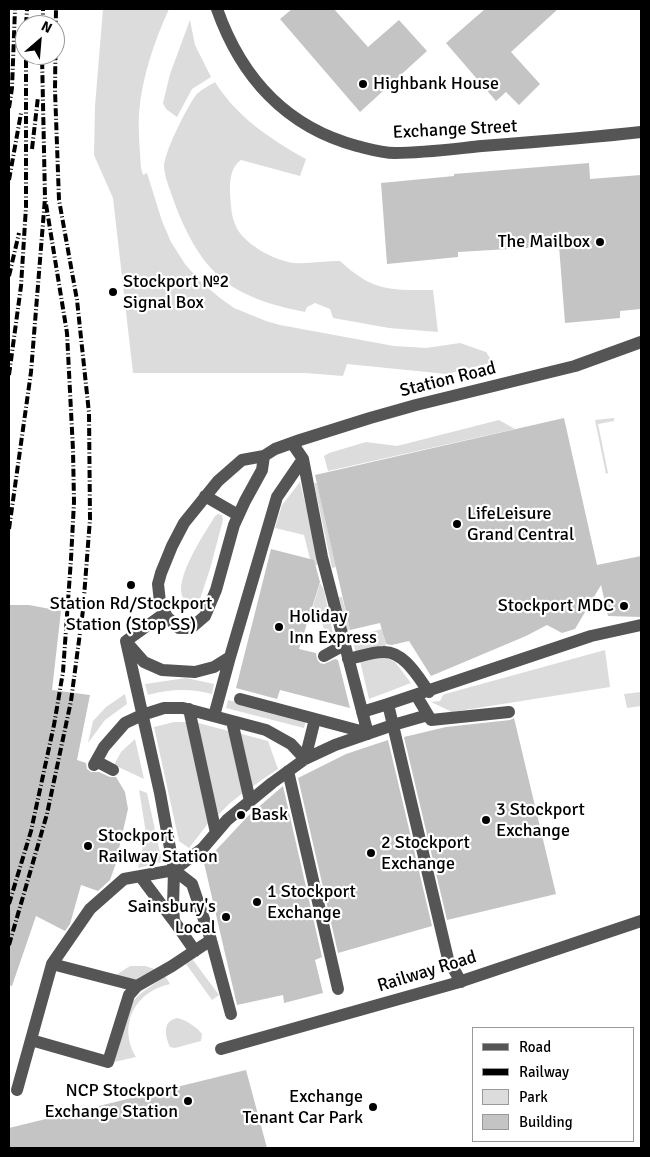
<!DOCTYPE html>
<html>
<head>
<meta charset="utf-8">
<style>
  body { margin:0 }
  #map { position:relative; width:650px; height:1157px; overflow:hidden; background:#fff; font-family:Signika,sans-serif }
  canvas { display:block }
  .frame { position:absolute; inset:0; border:10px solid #000; pointer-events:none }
  .legend { position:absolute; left:472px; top:1027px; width:162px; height:115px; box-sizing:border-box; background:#fff; border:1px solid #999; margin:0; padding:6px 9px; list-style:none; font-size:15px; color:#000 }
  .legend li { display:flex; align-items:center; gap:10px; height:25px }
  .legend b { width:25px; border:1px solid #999 }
  .north { position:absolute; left:15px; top:15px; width:50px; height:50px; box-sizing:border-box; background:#fff; border:1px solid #999; border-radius:50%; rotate:27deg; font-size:14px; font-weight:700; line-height:20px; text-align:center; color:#000 }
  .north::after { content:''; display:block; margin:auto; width:18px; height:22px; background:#000; clip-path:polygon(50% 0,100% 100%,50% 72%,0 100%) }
</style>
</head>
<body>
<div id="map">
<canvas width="650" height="1157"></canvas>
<div class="frame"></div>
<ul class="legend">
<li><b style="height:6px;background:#555"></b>Road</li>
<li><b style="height:6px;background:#000"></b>Railway</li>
<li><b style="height:14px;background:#dcdcdc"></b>Park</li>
<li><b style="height:14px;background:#c4c4c4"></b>Building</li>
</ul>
<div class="north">N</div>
</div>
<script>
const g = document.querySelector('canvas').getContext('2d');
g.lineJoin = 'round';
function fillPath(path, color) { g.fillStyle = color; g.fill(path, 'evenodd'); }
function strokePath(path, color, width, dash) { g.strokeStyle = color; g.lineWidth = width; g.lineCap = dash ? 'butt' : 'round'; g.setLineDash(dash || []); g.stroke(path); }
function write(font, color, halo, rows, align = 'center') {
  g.font = font + ' Signika,sans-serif'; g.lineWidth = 4.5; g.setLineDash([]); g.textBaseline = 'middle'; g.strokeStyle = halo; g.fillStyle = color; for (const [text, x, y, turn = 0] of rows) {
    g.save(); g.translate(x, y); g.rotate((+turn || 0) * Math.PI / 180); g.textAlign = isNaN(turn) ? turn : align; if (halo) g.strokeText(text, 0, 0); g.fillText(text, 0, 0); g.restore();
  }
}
fillPath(new Path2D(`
  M103,9H169C154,42 142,77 139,113C138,132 140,150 141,168L143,175L147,173L162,221L171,242L185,264L200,281L220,298L234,308L266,321L280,325L394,346L426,348L460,343L486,352L490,358V363L447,374L347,364L343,376L305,373H133L113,198L94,155L95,106Z
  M190,20L195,45L211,77L192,89L177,117L166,109L163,103L170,74Z
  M215,82C237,117 270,139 306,159L300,176L241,160C230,168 230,181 230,194C231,204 231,215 235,224C241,243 275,261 294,263C308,264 325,261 340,261C374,292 389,290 433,290L438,332L389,328L333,318L330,309L315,303L307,307L305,312C280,307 256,301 233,287C201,267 183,228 171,193C168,185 165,176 164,168C163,154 187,107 196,95C200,90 209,86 215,82Z
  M614,418V421L598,424L608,473L606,474L595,420Z
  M499,420L515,429L328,471L324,456L329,453L366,442L397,446Z
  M300,482L320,564L309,567L310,559L304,535L275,528L282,505Z
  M314,483H317L336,567L332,568Z
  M218,514L222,515L223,520L210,569L200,599L191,604C162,594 206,532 215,516Z
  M320,583L324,590L333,634L326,636L320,616L313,606Z
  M339,597H342L350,630L347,631Z
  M382,629L386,646L356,654L352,637Z
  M605,650L610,687L452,712L431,702L440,701L443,695L445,694Z
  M382,656L395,662L411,683L369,699L360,661Z
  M186,678L214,684L212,694C190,688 170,689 148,695L145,684Z
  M641,692V706L627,708L624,694Z
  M125,694L127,704L105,720L88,743L93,721L106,707Z
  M228,700L306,720L304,728L226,708Z
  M174,722H189L210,821L189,848L179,841L154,727Z
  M195,722L232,732L245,791L229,804L215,818Z
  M238,733L268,741L278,769L250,788Z
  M135,739L144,779L114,765L121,752Z
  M139,790L147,793L162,862L138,868L146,833Z
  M193,960L219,995L212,1000L186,964Z
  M130,966H145L158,970L138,981L116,975Z
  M165,976L170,984C135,991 117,1026 136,1057L114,1062L133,1001L140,994Z
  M177,1018C186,1020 197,1027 202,1034L201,1041L175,1048L170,1047C165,1036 162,1021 177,1018Z`), '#dcdcdc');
fillPath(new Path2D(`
  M292,9H334L368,47L399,20L427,51L360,112L280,19Z
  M485,9H558L511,52L540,84L519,105L506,92L496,101L446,43Z
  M589,163L590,179L641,175V309L620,311V318L565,323L559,246L458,252V257L387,264L381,183L454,176V174Z
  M564,418L597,565L641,556V617L608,616L601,585L575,629L562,633L547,625L526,636L431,676L409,641L392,645L386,644L380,623L350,630L315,475Z
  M271,549L314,560L320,582L299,649L316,653L317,659L320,663L324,664L335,659L338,660L350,708L280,690L277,699L236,688Z
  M9,605H29L61,611L52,690L90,695L77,760L86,763L87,769L91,772H99L110,777H116L125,792L128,809L115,866L110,880L98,891L81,885L70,924L65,931L36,916L12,986L9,985Z
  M514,718L556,894L447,920L404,737L446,727L510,720Z
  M388,740L432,926L338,953L298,778L346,754Z
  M283,786L322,957L315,960L323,993L284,1003L283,995L237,1005L204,863L248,816Z
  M246,1070L267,1148H9V1128Z`), '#c4c4c4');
strokePath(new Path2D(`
  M217,9C241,77 286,127 357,146C369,149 382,153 395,153C424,153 453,149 482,146C535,142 588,138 641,132
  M292,443L303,459L322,557L368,734
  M264,456L262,470L245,501L234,525L216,590L205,616L191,628H179L167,617L160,602L158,584L161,573L172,546L184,523L218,481L242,460L264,456L275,449L300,440L370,418L416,405L575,366L641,342
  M205,496L238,515
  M126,641L160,793L174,870L192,884L211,940L231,1014
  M126,641L165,613
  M129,645L144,662L162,670L195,672L214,667L230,657L277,497L303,459
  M324,656L344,645
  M348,659C359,657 371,652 383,652C404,651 418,677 429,692
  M416,695L431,720L509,712
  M240,699L368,733
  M388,704L591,636L641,625
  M189,709L216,833
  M362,712L388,704L448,959L461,982
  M214,716L230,657
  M232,721L250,801
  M305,759L315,719
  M96,761L113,770
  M94,765L104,747L125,723L142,715L164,708H183L266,730L291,744L305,759
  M288,771L338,989
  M174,870L173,907L174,921L195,951
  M140,876L173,920
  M52,964L137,986
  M31,1040L108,1062L129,995L137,986L172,966L211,940
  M221,1049L456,983L641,921
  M17,1090L52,964L90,909L124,879L174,870L203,848L227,820L272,783L305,759L335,745L393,725L428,715`), '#555', 12);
strokePath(new Path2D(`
  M26,25L27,9
  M43,25V9
  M9,108L12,88L15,9
  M32,149L38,97
  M9,180L21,113
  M9,276L19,233
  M9,375L21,286L26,207V55
  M9,529L31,372L45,198L42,55
  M9,904L31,831L54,725L63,672L71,559L74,502L73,450L67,333L45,198
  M9,945L47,814L71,701L83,610L90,519L89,413L77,300L59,200L55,90L56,9`), '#000', 4, [8, 2.5, 1, 2.5]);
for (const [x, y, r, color] of [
  [363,84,5,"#000"],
  [600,242,5,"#000"],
  [113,292,5,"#000"],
  [457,524,5,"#000"],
  [131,585,5,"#000"],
  [624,606,5,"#000"],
  [279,627,5,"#000"],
  [241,815,5,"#000"],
  [486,820,5,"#000"],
  [88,846,5,"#000"],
  [371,853,5,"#000"],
  [257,902,5,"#000"],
  [226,917,5,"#000"],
  [188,1101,5,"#000"],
  [373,1107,5,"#000"]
]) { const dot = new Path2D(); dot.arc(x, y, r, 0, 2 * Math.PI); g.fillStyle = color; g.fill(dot); strokePath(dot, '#fff', 2); }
write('18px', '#000', '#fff', [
  ["Highbank House",373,84],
  ["The Mailbox",590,242,"right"],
  ["Stockport №2",123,282],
  ["Signal Box",123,303],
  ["LifeLeisure",467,514],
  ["Grand Central",467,535],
  ["Station Rd/Stockport",131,604,"center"],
  ["Station (Stop SS)",131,625,"center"],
  ["Stockport MDC",614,606,"right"],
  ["Holiday",289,617],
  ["Inn Express",289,638],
  ["3 Stockport",496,810],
  ["Exchange",496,831],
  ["Bask",251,815],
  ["Stockport",98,836],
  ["Railway Station",98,857],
  ["2 Stockport",381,843],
  ["Exchange",381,864],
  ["1 Stockport",267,892],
  ["Exchange",267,913],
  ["Sainsbury's",216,907,"right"],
  ["Local",216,928,"right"],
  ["NCP Stockport",178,1091,"right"],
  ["Exchange Station",178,1112,"right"],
  ["Exchange",363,1097,"right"],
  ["Tenant Car Park",363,1118,"right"]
], 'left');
write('18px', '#000', '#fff', [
  ["Exchange Street",455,130,-3],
  ["Station Road",448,380,-14],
  ["Railway Road",427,972,-17]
]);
</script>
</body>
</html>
